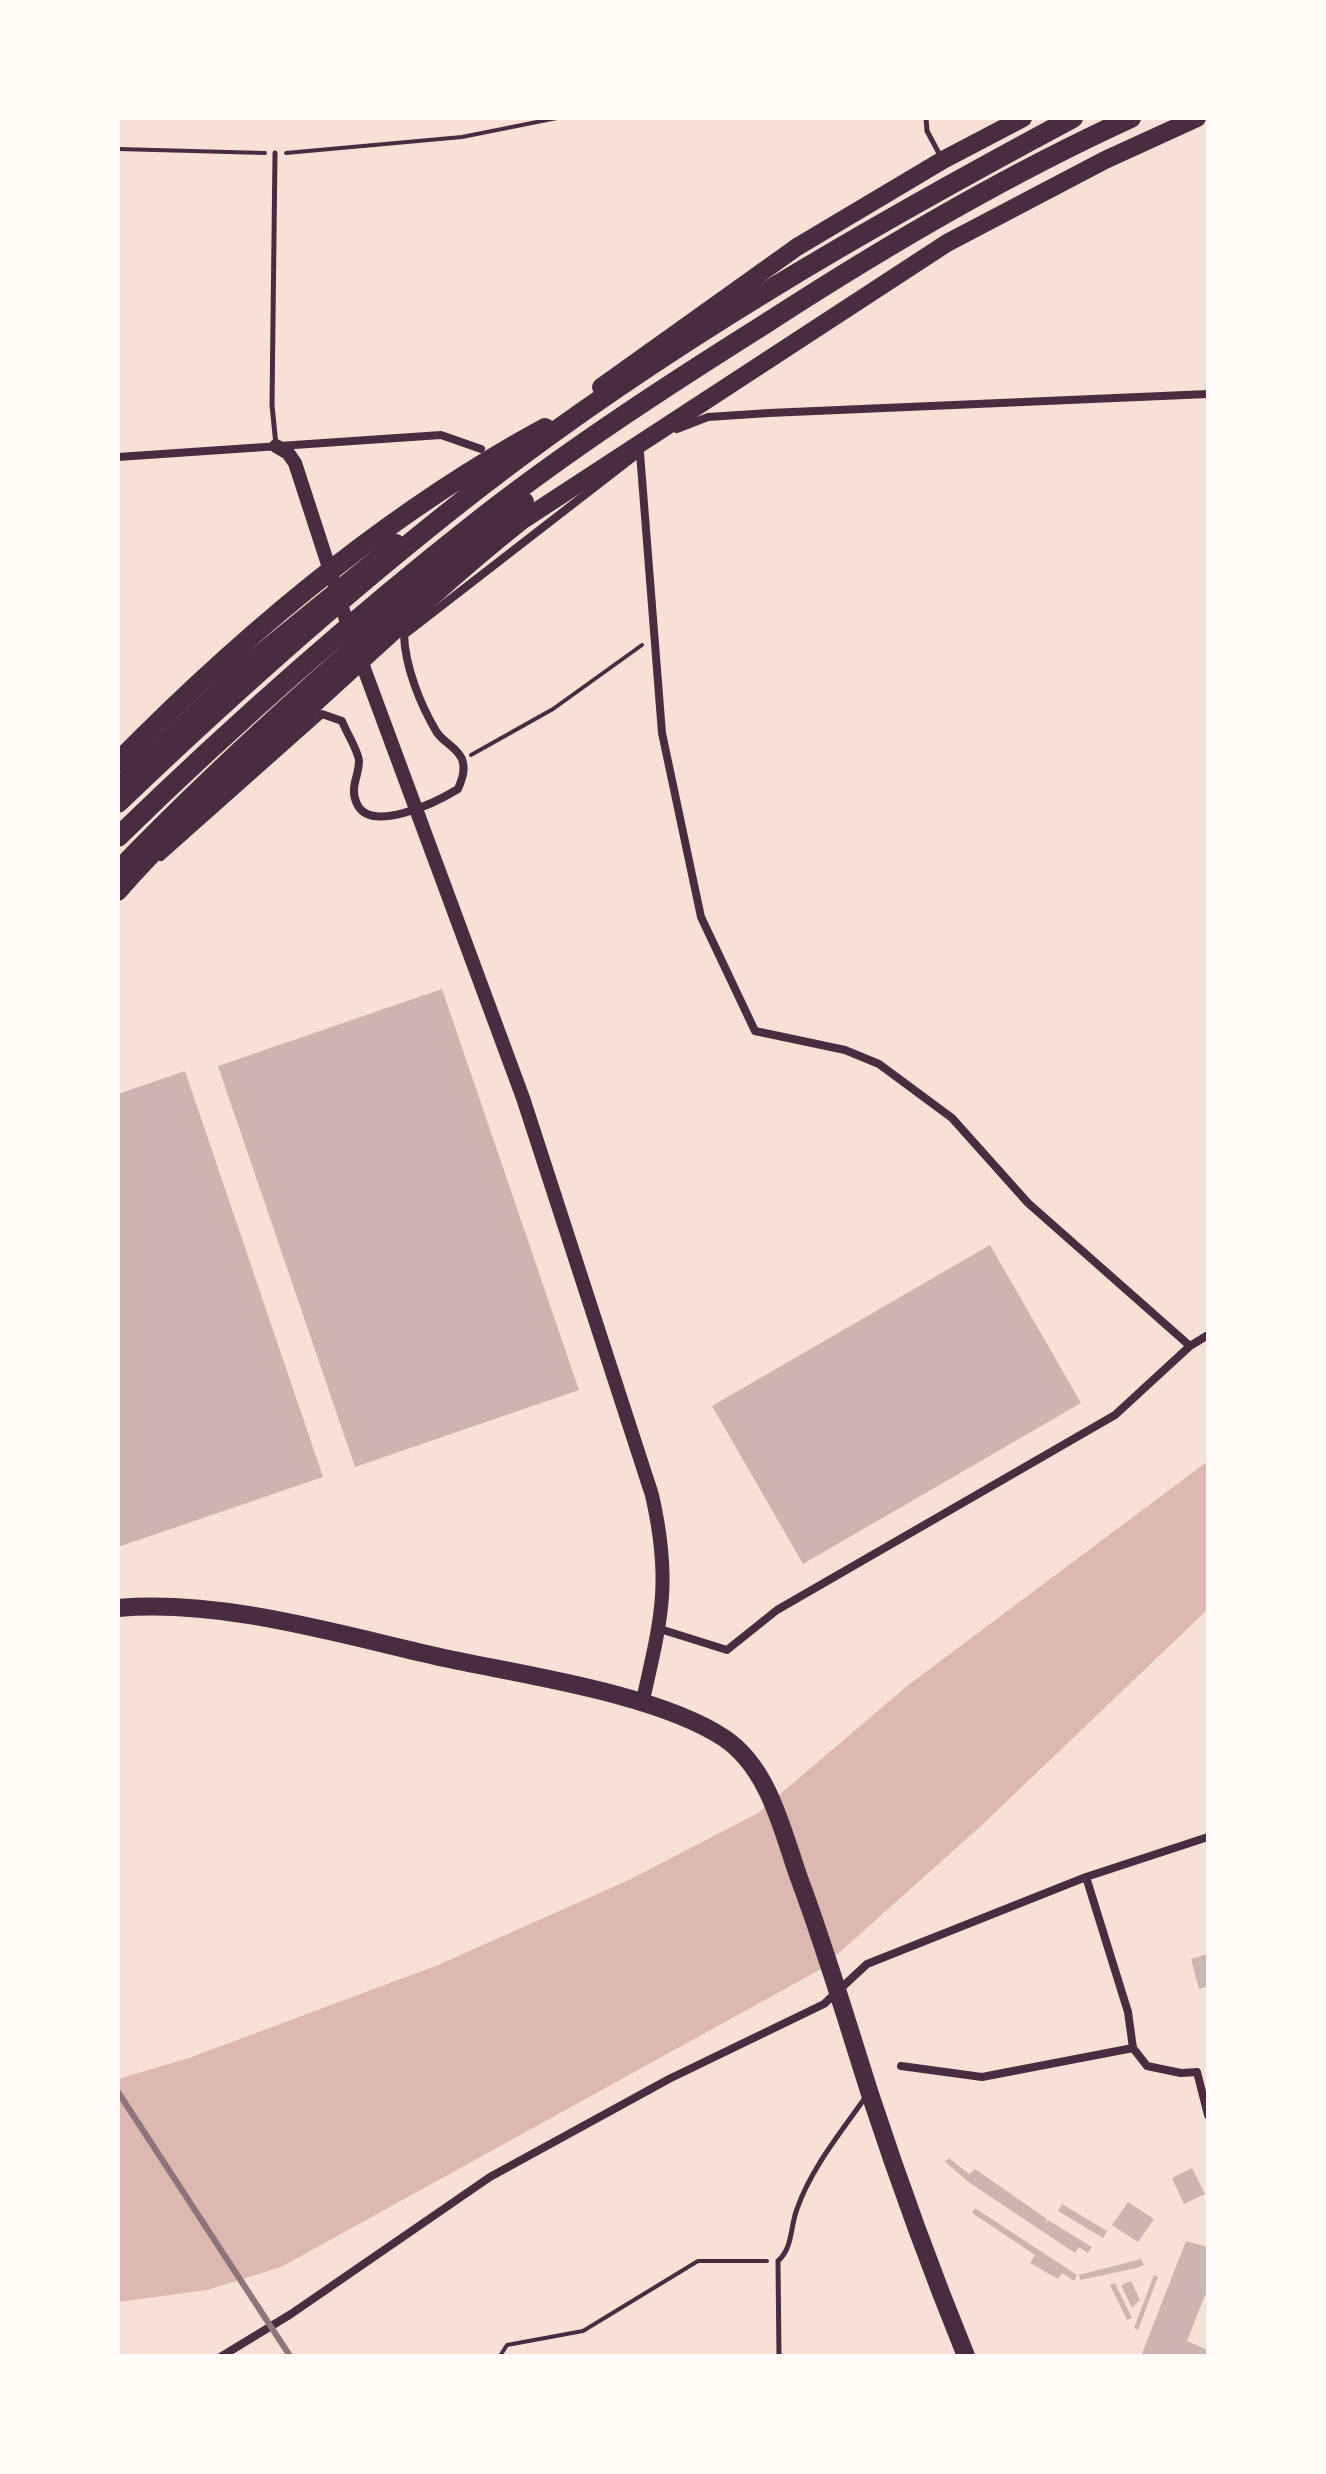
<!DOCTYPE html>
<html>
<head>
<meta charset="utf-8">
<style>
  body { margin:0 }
  #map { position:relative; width:1326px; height:2474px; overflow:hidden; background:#f7e1d7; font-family:Signika,sans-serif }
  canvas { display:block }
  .frame { position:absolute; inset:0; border:120px solid #fffaf5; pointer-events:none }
</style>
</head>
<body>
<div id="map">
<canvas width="1326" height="2474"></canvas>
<div class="frame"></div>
</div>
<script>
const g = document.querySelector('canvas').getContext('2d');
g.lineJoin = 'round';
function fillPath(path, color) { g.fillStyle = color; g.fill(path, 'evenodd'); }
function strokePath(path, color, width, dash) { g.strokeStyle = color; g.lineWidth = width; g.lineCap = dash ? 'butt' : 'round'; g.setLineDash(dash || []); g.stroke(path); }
fillPath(new Path2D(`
  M1208,1461V1609L982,1825L821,1969L281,2267L207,2290L118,2302V2079L189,2058L438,1965L631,1879L758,1813L907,1686Z`), '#dcb8b0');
fillPath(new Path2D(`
  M442,989L579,1390L355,1467L218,1066Z
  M185,1071L323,1477L118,1547V1094Z
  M990,1245L1081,1403L803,1564L712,1406Z
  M1208,1954V1986L1199,1989L1191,1959Z
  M949,2158L969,2174L975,2169L1047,2219L1044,2226L1048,2220L1092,2247L1088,2253L1079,2247L1075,2253L970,2183L945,2162Z
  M1192,2168L1205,2194L1184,2204L1172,2178Z
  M1128,2202L1154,2219L1138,2242L1112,2225Z
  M1062,2204L1107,2231L1103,2238L1058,2211Z
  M975,2208L1077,2275L1074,2281L1062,2273L1058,2279L1030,2263L1035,2255L972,2213Z
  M1186,2241L1208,2247V2296L1205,2295L1187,2341L1208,2350V2356H1141Z
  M1141,2259L1144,2265L1137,2268L1080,2280L1079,2275Z
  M1154,2275L1158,2277L1138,2330L1134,2328Z
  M1131,2281L1140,2300L1132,2308L1121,2285Z
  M1115,2283L1132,2318L1127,2320L1110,2285Z`), '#ccb4b1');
strokePath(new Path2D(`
  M118,149L265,153
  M286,153L462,137L557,118
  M471,755L553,709L642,645
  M500,2356L507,2345L583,2331L698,2261H767`), '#4a2c40', 4);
strokePath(new Path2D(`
  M926,118L927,131L941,157
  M275,153L272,405L276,445
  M779,2356L778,2261C793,2248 790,2227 797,2209C811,2168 842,2131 867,2095`), '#4a2c40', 5);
strokePath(new Path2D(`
  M677,429L708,417L769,413L1208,394
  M640,453L662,733L701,917L755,1031L845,1050L879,1064L952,1118L1028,1203L1190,1346
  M118,457L441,435L481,449
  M161,857L322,714L342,721C346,732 358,750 359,761C359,777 349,787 357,804C371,834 437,802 458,789C462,779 466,770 462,759C456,746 442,742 436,731C420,704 405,666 404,635L635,456
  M660,1629L727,1650L777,1610L1115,1415L1190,1346L1208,1335
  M1086,1877L1128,2012L1133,2048L1147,2066L1181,2073L1197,2072L1208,2115
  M901,2066L982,2077L1133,2048
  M222,2356L291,2314L490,2177L669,2079L824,2004L867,1964L1086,1877L1208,1837`), '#4a2c40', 8);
strokePath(new Path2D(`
  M276,446L288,453L295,463L351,635
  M359,655L523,1098L652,1495C672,1583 661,1620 642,1704`), '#4a2c40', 14);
strokePath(new Path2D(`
  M118,1608C224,1599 341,1635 444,1658C523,1675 658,1694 724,1738C769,1768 782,1830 799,1878C826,1950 847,2022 870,2094C899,2182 931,2270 966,2356`), '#4a2c40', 18);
strokePath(new Path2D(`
  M601,387L797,247L943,160L1023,118
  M118,786L241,669L396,543
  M118,892C174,827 240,771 303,714C376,648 447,580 523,520L947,243L1105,160L1197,118`), '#4a2c40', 18);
strokePath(new Path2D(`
  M118,762C245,633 386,514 545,428
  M118,803C235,691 355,584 483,485C667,343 869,227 1073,118
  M118,837C233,725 354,618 480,519C571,448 668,385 765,324C882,248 1004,176 1131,118
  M118,871C245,739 385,620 524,502`), '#4a2c40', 20);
strokePath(new Path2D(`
  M118,2092L290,2356`), '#8f747c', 6);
</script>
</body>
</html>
